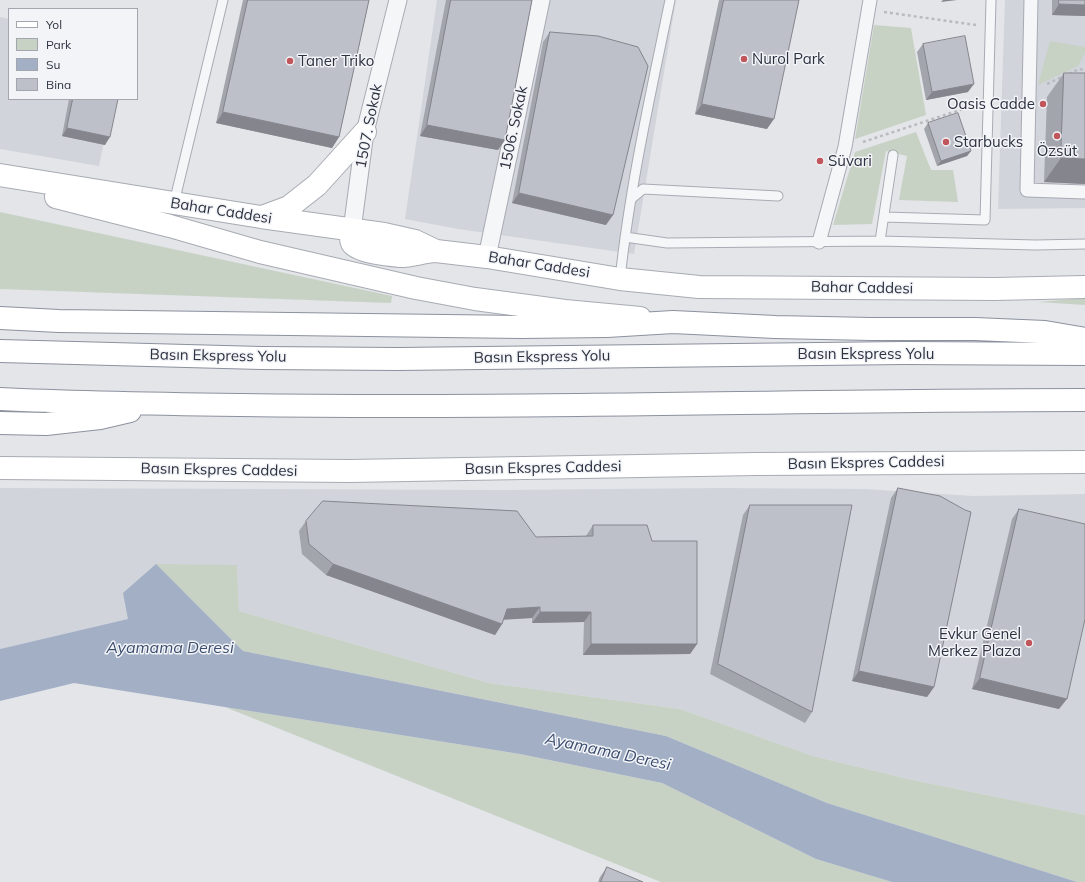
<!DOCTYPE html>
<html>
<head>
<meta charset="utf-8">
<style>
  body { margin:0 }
  #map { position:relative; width:1085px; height:882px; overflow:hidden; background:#e3e5e9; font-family:Mulish,sans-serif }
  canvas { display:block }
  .legend { position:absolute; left:8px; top:8px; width:130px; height:92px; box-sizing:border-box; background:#f2f4f7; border:1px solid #a3a6ae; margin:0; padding:5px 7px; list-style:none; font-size:12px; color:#2c3140 }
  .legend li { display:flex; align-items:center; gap:8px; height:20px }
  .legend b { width:20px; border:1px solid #a3a6ae }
</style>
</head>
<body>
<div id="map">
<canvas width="1085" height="882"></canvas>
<ul class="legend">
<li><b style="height:5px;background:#fff"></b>Yol</li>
<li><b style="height:11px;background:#c7d2c5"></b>Park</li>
<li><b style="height:11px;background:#a2afc5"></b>Su</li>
<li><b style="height:11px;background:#bec0c9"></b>Bina</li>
</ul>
</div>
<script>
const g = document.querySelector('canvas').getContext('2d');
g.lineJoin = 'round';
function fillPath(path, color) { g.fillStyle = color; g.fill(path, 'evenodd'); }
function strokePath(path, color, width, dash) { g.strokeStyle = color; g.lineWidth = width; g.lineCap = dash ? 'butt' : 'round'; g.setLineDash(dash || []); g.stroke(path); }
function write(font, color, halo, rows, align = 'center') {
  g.font = font + ' Mulish,sans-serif'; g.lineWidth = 3; g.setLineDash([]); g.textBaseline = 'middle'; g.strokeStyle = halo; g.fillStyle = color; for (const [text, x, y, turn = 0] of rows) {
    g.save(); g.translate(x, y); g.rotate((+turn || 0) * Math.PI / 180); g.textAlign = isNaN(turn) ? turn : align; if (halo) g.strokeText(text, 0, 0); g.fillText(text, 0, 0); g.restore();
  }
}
fillPath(new Path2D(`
  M437,0H676L634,254L458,229L405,219Z
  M1005,0H1085V208L998,209Z
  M0,17L9,19V99H113L99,166L0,149Z
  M0,488L503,490L720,488L865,489L973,496L1085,494V815L908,779L813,756L680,709L489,683L239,611L237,565L129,619L0,649Z`), '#d1d4db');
fillPath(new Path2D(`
  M874,25L911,28L926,115L855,139Z
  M1050,41L1085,47V53L1078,66L1038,85Z
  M916,132L931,170H953L958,202L899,200L907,156L886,151L872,224L833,225L855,152Z
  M0,212L392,296L391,303L0,289Z
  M1085,298V305L1038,302Z
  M156,564L237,565L239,611L489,683L680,709L813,756L908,779L1085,815V882H1077L827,803L666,736L243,651Z
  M225,707L520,754L662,783L816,859L892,882H661Z`), '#c7d2c5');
fillPath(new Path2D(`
  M156,564L243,651L666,736L827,803L1077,882H892L816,859L662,783L520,754L74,683L0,701V649L128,619L123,593Z`), '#a2afc5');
const service = new Path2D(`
  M631,199L643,189L778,196
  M174,203L223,0
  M884,217L985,220L991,0
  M625,237L667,243L880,241L1036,245L1085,244
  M880,241L893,155
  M620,279C630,185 651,92 670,0`);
const pedestrian = new Path2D(`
  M1031,0L1027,190L1085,192
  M819,242L845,147L870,0`);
const minor = new Path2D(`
  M352,230L365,132L398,0
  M487,257L541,0`);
const secondary = new Path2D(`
  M0,175L261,217L384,234L415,241L436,251L487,257L620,279L699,287L995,289L1085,287
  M56,197L170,226L260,252L416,288L475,299L565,311L640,318
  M262,217L289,207L317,185L365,132
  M352,230C351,234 350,239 352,243C357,252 389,255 400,256C411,256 423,252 434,251
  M0,468L349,471L757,464L1085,462`);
const motorway = new Path2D(`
  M0,318L59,321L521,327L607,326L673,322L775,327L871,329H975L1045,332L1085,339
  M0,351L261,358L398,359L903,353L1085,354
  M0,399C80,403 160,404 240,405C522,409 803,400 1085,400
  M0,423L46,424L100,418L130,411`);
strokePath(service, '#a8abb3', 11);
strokePath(pedestrian, '#a8abb3', 15);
strokePath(minor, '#a8abb3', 19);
strokePath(secondary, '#a8abb3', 24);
strokePath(motorway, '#8c919e', 24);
strokePath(new Path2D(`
  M884,12L976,25
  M1069,74L1079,69L1085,70
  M1047,84L1062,77
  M863,142L972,106`), '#b9bbc1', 2.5, [3, 3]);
strokePath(service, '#f5f6f8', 9);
strokePath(pedestrian, '#f5f6f8', 13);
strokePath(minor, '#f5f6f8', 17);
strokePath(secondary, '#fff', 22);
strokePath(motorway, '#fff', 22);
fillPath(new Path2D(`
  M243,0H369L339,137L332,148L216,123Z
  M446,0H532L505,140L498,150L420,136Z
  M719,0H799L767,129L695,114Z
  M1052,0H1085V16L1052,15Z
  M550,32L606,225L512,203L543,42Z
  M923,44L968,92L926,100L917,52Z
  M1064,73H1085V184L1044,182L1047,97Z
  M69,99H118L105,145L62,136Z
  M928,123L971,151L967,156L937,166L924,129Z
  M898,488L934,687L927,697L852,681L891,498Z
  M750,505L812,712L805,723L710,674L743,515Z
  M1019,509L1059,709L972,689L1012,519Z
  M306,521L536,537L586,536L593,525L652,541L697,644L690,654L583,655L584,622L532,623V618L504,619L502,624L495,635L326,575L302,554L299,531Z
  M607,867L643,882H598L600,877Z`), '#a3a5ad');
fillPath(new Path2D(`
  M943,0H957L941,2Z
  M1059,4L1085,5V16L1052,15Z
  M974,84L968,92L926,100L932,92Z
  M702,104L774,119L767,129L695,114Z
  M223,112L339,137L332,148L216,123Z
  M427,125L505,140L498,150L420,136Z
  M67,128L110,137L105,145L62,136Z
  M971,151L967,156L937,166L941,161Z
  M1061,158L1085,159V184L1044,182Z
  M519,193L613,215L606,225L512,203Z
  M333,564L502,624L495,635L326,575Z
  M540,607L532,618L500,620L507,609Z
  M540,612H591L584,622L532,623Z
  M591,644H697L690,654L583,655Z
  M859,671L934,687L927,697L852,681Z
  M980,678L1067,699L1059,709L972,689Z`), '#85868d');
const building = new Path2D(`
  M248,0H369L339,137L223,112Z
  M451,0H532L505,140L427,125Z
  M724,0H799L774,119L702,104Z
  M1059,0H1085V5L1059,4Z
  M550,32L598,36L638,47L648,66L613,215L519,193Z
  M965,36L974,84L932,92L923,44Z
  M1064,73H1085V159L1061,158Z
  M73,99H118L110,137L67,128Z
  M958,113L971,151L941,161L928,123Z
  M898,488L940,496L965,510L971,512L934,687L859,671Z
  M323,501L517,511L536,537L593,536V525H647L652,541H697V644H591V612H540V607L507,609L502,624L333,564L309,544L306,521Z
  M750,505H852L812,712L718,664Z
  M1019,509L1085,524V619L1067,699L980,678Z
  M607,867L643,882H601Z`);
fillPath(building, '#bec0c9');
strokePath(building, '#85868d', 1);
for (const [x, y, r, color] of [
  [744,59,4,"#c0565b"],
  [290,61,4,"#c0565b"],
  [1043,104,4,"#c0565b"],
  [1057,136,4,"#c0565b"],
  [946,142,4,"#c0565b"],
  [820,161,4,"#c0565b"],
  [1029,643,4,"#c0565b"]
]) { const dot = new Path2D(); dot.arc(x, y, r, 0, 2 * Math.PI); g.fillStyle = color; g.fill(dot); strokePath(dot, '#f2f4f7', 1.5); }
write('15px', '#2c3140', '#f2f4f7', [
  ["Nurol Park",752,59],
  ["Taner Triko",298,61],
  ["Oasis Cadde",1035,104,"right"],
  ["Starbucks",954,142],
  ["Özsüt",1057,151,"center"],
  ["Süvari",828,161],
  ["Evkur Genel",1021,634,"right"],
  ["Merkez Plaza",1021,651,"right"]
], 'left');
write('15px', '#2c3140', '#f2f4f7', [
  ["1507. Sokak",369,126,-79],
  ["1506. Sokak",514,128,-78],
  ["Bahar Caddesi",221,211,9],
  ["Bahar Caddesi",539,265,9],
  ["Bahar Caddesi",862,288,1],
  ["Basın Ekspress Yolu",866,354],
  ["Basın Ekspress Yolu",218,356,1],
  ["Basın Ekspress Yolu",542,357,-1],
  ["Basın Ekspres Caddesi",866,463,-1],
  ["Basın Ekspres Caddesi",543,468,-1],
  ["Basın Ekspres Caddesi",219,470,1]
]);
write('italic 16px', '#3b4d6f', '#f2f4f7', [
  ["Ayamama Deresi",170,648],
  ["Ayamama Deresi",608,752,12]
]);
</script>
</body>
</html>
